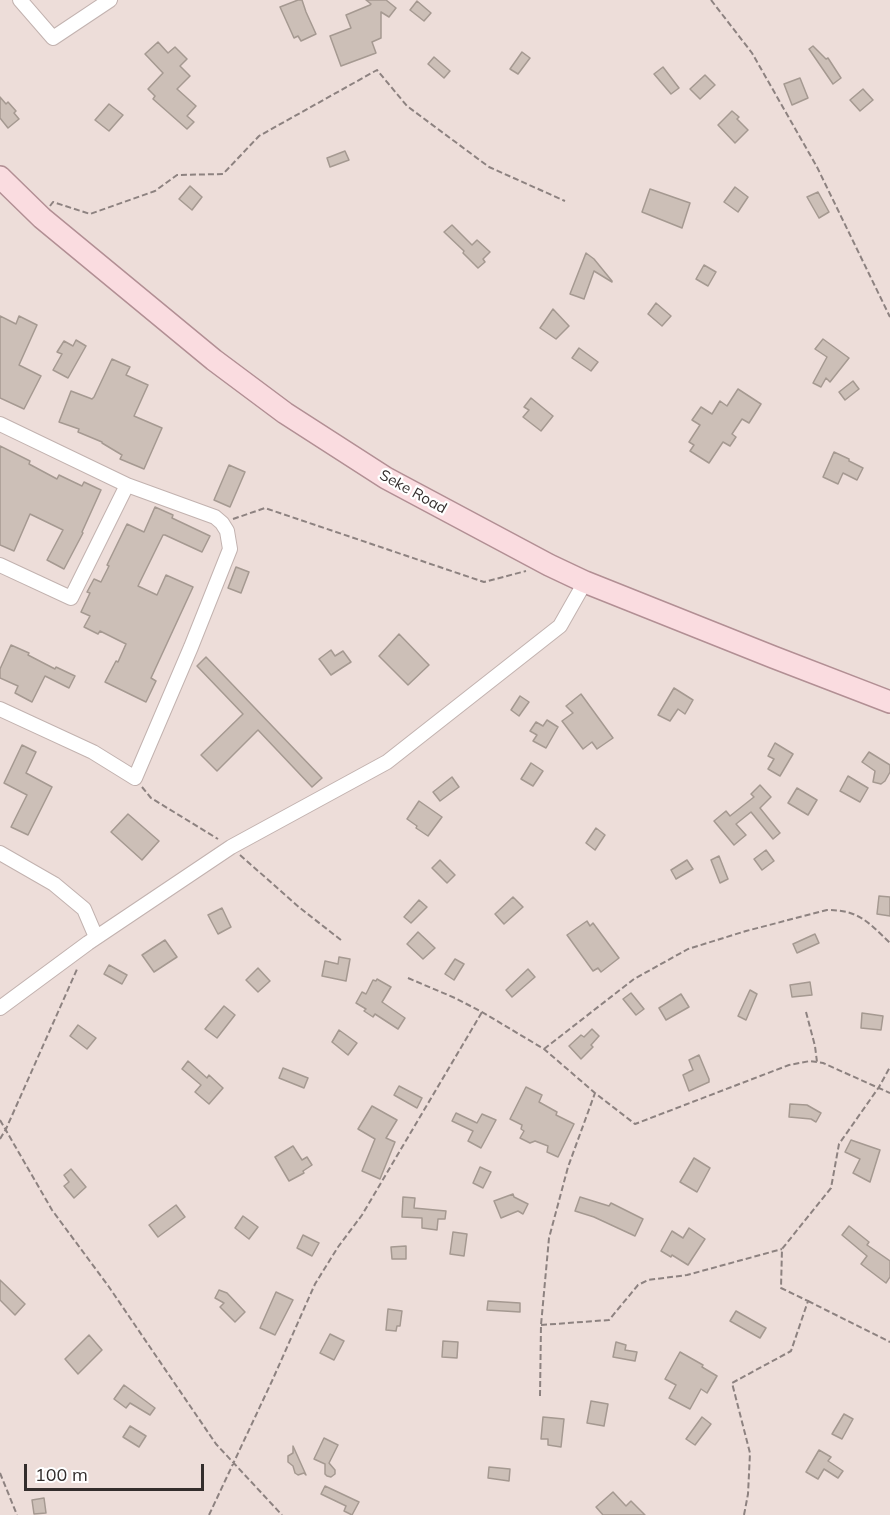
<!DOCTYPE html>
<html>
<head>
<meta charset="utf-8">
<style>
  body { margin:0 }
  #map { position:relative; width:890px; height:1515px; overflow:hidden; background:#edddd9; font-family:Mulish,sans-serif }
  canvas { display:block }
  .scale { position:absolute; left:24px; top:1464px; width:180px; height:27px; box-sizing:border-box; border:3px solid #332d2c; border-top:0; padding-left:8px; font-size:18px; line-height:21px; white-space:nowrap; color:#332d2c; -webkit-text-stroke:4px #fff; paint-order:stroke }
</style>
</head>
<body>
<div id="map">
<canvas width="890" height="1515"></canvas>
<div class="scale">100 m</div>
</div>
<script>
const g = document.querySelector('canvas').getContext('2d');
g.lineJoin = 'round';
function fillPath(path, color) { g.fillStyle = color; g.fill(path, 'evenodd'); }
function strokePath(path, color, width, dash) { g.strokeStyle = color; g.lineWidth = width; g.lineCap = dash ? 'butt' : 'round'; g.setLineDash(dash || []); g.stroke(path); }
function write(font, color, halo, rows, align = 'center') {
  g.font = font + ' Mulish,sans-serif'; g.lineWidth = 4.5; g.setLineDash([]); g.textBaseline = 'middle'; g.strokeStyle = halo; g.fillStyle = color; for (const [text, x, y, turn = 0] of rows) {
    g.save(); g.translate(x, y); g.rotate((+turn || 0) * Math.PI / 180); g.textAlign = isNaN(turn) ? turn : align; if (halo) g.strokeText(text, 0, 0); g.fillText(text, 0, 0); g.restore();
  }
}
const building = new Path2D(`
  M298,0H302L306,12L316,34L301,41L298,36L294,38L280,7Z
  M366,0H386L396,8L389,17L381,12V38L372,42L376,53L341,66L330,36L351,28L346,15L370,5L371,4Z
  M417,1L431,13L424,21L410,10Z
  M158,42L168,53L175,47L187,59L180,66L190,76L177,89L196,106L187,116L194,122L187,129L153,99L155,96L148,89L163,73L145,54Z
  M813,46L826,59L828,58L841,78L833,84L809,49Z
  M522,52L530,58L518,74L510,69Z
  M434,57L450,71L444,78L428,64Z
  M663,67L679,88L671,94L654,74Z
  M705,75L715,85L700,99L690,89Z
  M800,78L808,98L792,105L784,84Z
  M863,89L873,100L860,111L850,100Z
  M0,97L6,104L8,102L16,111L14,113L19,119L8,128L0,118Z
  M109,104L123,115L109,131L95,120Z
  M732,111L739,117L737,119L748,130L735,143L718,125Z
  M345,151L349,160L330,167L327,158Z
  M190,186L202,197L192,210L179,199Z
  M735,187L748,197L738,212L724,202Z
  M650,189L690,203L682,228L642,212Z
  M818,192L829,212L819,218L807,197Z
  M452,225L472,245L477,240L490,252L483,259L485,262L478,268L463,253L464,251L444,232Z
  M586,253L594,259L612,281V282L594,271L584,299L570,294Z
  M704,265L716,272L708,286L696,279Z
  M656,303L671,316L662,326L648,314Z
  M553,309L569,326L556,339L540,328Z
  M0,316L16,324L19,316L37,325L19,365L41,376L24,409L0,398Z
  M823,339L849,358L830,382L826,378L821,387L813,383L827,357L815,349Z
  M76,340L86,346L68,378L53,370L62,354L57,352L64,341L73,346Z
  M579,348L598,362L591,371L572,358Z
  M112,359L130,367L126,375L148,385L134,416L162,428L144,469L120,459L122,455L102,443V442L78,432L79,429L59,422L71,391L92,399L94,397Z
  M853,381L859,389L845,400L839,392Z
  M738,389L761,404L749,423L742,419L732,434L736,437L730,446L723,442L709,463L690,451L694,445L689,442L700,425L692,420L701,407L712,414L720,401L727,406Z
  M531,398L553,416L541,431L523,417L529,410L524,407Z
  M0,446L30,461L29,464L57,479L59,475L82,486L84,482L101,490L82,532L83,533L64,569L47,560L63,530L30,514L14,551L0,545Z
  M834,452L849,459V461L863,468L857,480L843,473L838,484L823,477Z
  M229,465L245,472L230,507L214,500Z
  M155,507L173,515L172,518L210,536L202,552L165,535H163L138,586L157,595L166,575L193,587L151,678L156,681L146,702L105,682L116,661L118,662L126,644L100,631L98,634L84,627L90,616L81,612L90,593L87,592L94,579L101,582L109,566L107,565L127,524L144,532Z
  M236,567L249,572L241,593L228,588Z
  M399,634L429,665L408,685L379,656Z
  M11,645L29,653L28,655L55,669L56,667L75,676L69,688L45,676L32,702L15,693L18,686L0,678V669Z
  M331,650L335,656L343,651L351,662L331,675L319,659Z
  M206,657L322,778L312,787L258,730L217,771L201,755L243,714L197,666Z
  M674,688L693,700L685,714L678,709L670,721L658,715Z
  M581,694L613,738L597,749L592,742L583,749L562,721L573,713L566,706Z
  M520,696L529,702L519,716L511,710Z
  M547,720L558,727L546,748L533,741L537,735L530,731L536,722L543,726Z
  M775,743L793,754L780,776L768,769L774,759L768,756Z
  M22,745L36,752L26,773L52,787L28,835L11,827L27,795L4,783Z
  M869,752L890,765V772L885,781L881,784L873,782L875,771L862,762Z
  M531,763L543,771L533,786L521,779Z
  M848,776L868,788L860,802L840,791Z
  M452,777L459,787L440,801L433,792Z
  M760,785L771,797L760,808L780,833L773,839L751,812L736,824L746,835L734,845L714,821L726,811L730,816L754,797L751,794Z
  M797,788L817,800L808,815L788,803Z
  M419,801L442,817L428,836L416,828L417,826L407,819Z
  M128,814L159,841L142,860L111,832Z
  M596,828L605,835L595,850L586,843Z
  M766,850L774,861L762,870L754,859Z
  M719,856L728,879L720,883L711,860Z
  M440,860L455,875L447,883L432,868Z
  M687,860L693,869L676,879L671,870Z
  M879,896L890,897V916L877,914Z
  M513,897L523,907L504,924L495,914Z
  M419,900L427,907L411,923L404,917Z
  M222,908L231,927L218,934L208,915Z
  M587,921L590,926L593,923L619,958L601,972L598,968L593,971L567,935Z
  M418,932L435,948L423,959L407,944Z
  M815,934L819,943L797,953L793,944Z
  M165,940L177,957L154,972L142,955Z
  M339,957L350,959L346,981L322,976L325,961L338,964Z
  M455,959L464,964L454,980L445,974Z
  M109,965L127,975L122,984L104,974Z
  M258,968L270,981L258,992L246,980Z
  M528,969L535,977L512,997L506,990Z
  M377,979L391,987L382,1002L405,1018L398,1029L375,1014L373,1017L364,1011L366,1009L356,1003L362,992L366,994L373,980L376,981Z
  M810,982L812,995L792,997L790,985Z
  M750,990L757,994L746,1020L738,1016Z
  M631,993L644,1009L636,1015L623,999Z
  M681,994L689,1007L666,1020L659,1008Z
  M224,1006L235,1015L217,1038L205,1029Z
  M862,1013L883,1016L881,1030L861,1028Z
  M78,1025L96,1038L87,1049L70,1036Z
  M592,1029L599,1036L591,1045L593,1047L581,1059L569,1046L581,1035L584,1037Z
  M339,1030L357,1043L348,1055L332,1042Z
  M699,1055L709,1079V1082L689,1091L683,1075L693,1070L689,1060Z
  M188,1061L207,1078L209,1075L223,1088L209,1104L195,1092L201,1085L182,1069Z
  M283,1068L308,1078L304,1088L279,1078Z
  M399,1086L422,1098L417,1108L394,1095Z
  M526,1087L542,1095L539,1102L557,1112L556,1115L574,1124L558,1157L547,1152L548,1146L535,1141L530,1143L520,1138L524,1131L521,1129L522,1125L510,1119Z
  M790,1104L807,1105L821,1113L816,1122L811,1119L789,1117Z
  M372,1106L397,1120L386,1138L395,1142L380,1179L362,1171L375,1139L358,1129Z
  M456,1113L477,1123L482,1114L496,1120L481,1148L468,1141L473,1131L452,1121Z
  M851,1140L880,1150L870,1182L853,1173L860,1159L845,1152Z
  M293,1146L302,1160L307,1157L312,1165L303,1171L304,1173L289,1181L275,1157Z
  M694,1158L710,1168L697,1192L680,1182Z
  M480,1167L491,1172L483,1188L473,1183Z
  M71,1169L86,1187L74,1198L64,1186L69,1182L64,1175Z
  M513,1194L514,1197L528,1204L523,1214L518,1211L501,1218L494,1201Z
  M403,1197L415,1198L414,1208L446,1211L445,1219H438L437,1230L422,1228V1218L402,1217Z
  M580,1197L609,1206L611,1203L643,1219L635,1236L594,1217L575,1211Z
  M176,1205L185,1217L158,1237L149,1225Z
  M243,1216L258,1227L249,1239L235,1228Z
  M849,1226L869,1242L867,1245L890,1261V1277L886,1283L861,1264L867,1256L842,1235Z
  M689,1228L705,1239L688,1265L672,1255L671,1257L661,1251L672,1231L683,1238Z
  M453,1232L467,1234L464,1256L450,1254Z
  M303,1235L319,1243L312,1256L297,1248Z
  M406,1246V1259H392L391,1247Z
  M0,1280L25,1304L15,1315L0,1300Z
  M219,1290L227,1293L245,1312L235,1322L220,1307L224,1303L215,1298Z
  M276,1292L293,1300L275,1335L260,1328Z
  M488,1301L520,1303V1312L487,1310Z
  M388,1309L402,1311L400,1326H397L396,1331L386,1330Z
  M736,1311L766,1328L760,1338L730,1321Z
  M330,1334L344,1341L334,1360L320,1353Z
  M89,1335L102,1350L78,1374L65,1359Z
  M443,1341L458,1342L457,1358L442,1357Z
  M616,1342L626,1345L625,1350L637,1352L635,1361L613,1357Z
  M680,1352L703,1365L702,1367L717,1376L707,1393L701,1389L690,1409L669,1398L676,1385L665,1379Z
  M124,1385L155,1408L150,1415L130,1403L126,1408L114,1399Z
  M591,1401L608,1404L604,1426L587,1423Z
  M844,1414L853,1419L842,1439L832,1434Z
  M543,1417L564,1419L561,1447L548,1445V1439H541Z
  M702,1417L711,1424L695,1445L686,1439Z
  M130,1426L146,1436L139,1447L123,1437Z
  M324,1438L338,1445L329,1463L335,1470V1474L331,1477L327,1476L325,1474V1464L314,1459Z
  M293,1446L306,1475L304,1473L298,1475L295,1473L293,1466L288,1462V1456L293,1453Z
  M819,1450L831,1457L828,1461L843,1471L838,1478L824,1469L818,1479L806,1472Z
  M489,1467L510,1469L509,1481L488,1478Z
  M325,1486L359,1502L352,1515L344,1511L346,1506L321,1494Z
  M613,1492L626,1506L631,1501L645,1515H603L596,1507Z
  M44,1498L46,1513L34,1514L32,1500Z`);
fillPath(building, '#ccbfb7');
strokePath(building, '#a59991', 1.5);
const street = new Path2D(`
  M20,0L53,38L110,0
  M0,424L127,485L215,517L222,523L227,531L230,549L191,647L135,778L93,752L0,709
  M0,565L71,598L127,485
  M0,853L54,884L84,909L96,937
  M0,1008L88,943L231,847L387,762L560,626L585,582`);
const primary = new Path2D(`
  M0,177L42,218L214,360L285,413L386,478L549,565L585,582L773,657L890,702`);
strokePath(street, '#c2b2af', 16);
strokePath(primary, '#b28f94', 24);
strokePath(new Path2D(`
  M711,0L752,53L817,167L890,317
  M50,206L53,202L90,214L155,191L177,175L223,174L259,136L377,70L407,106L489,167L565,201
  M233,519L265,508L484,582L526,571
  M142,787L151,798L218,839
  M240,855L300,908L341,940
  M408,978L455,998L482,1012L544,1049L595,1093L635,1124L789,1065L810,1061L823,1063L890,1093
  M806,1012L815,1046L817,1062
  M544,1049L634,979L688,949L746,931L827,910C859,910 868,922 890,943
  M0,1120L52,1210L109,1287L216,1444L282,1515
  M0,1139L6,1129L78,967
  M808,1301L890,1342
  M541,1325L609,1320L638,1285L648,1280L687,1275L782,1249
  M540,1396L541,1325L549,1238L568,1167L595,1093
  M0,1473L17,1515
  M209,1515L272,1381L315,1284L338,1247L362,1215L482,1012
  M744,1515L748,1494L750,1453L732,1383L791,1351L808,1301L781,1288L782,1249L831,1188L839,1144L879,1087L890,1067`), '#8d8280', 2, [6, 3]);
strokePath(street, '#fff', 14);
strokePath(primary, '#fadce0', 21);
write('15px', '#332d2c', '#fff', [
  ["Seke Road",413,492,29]
]);
</script>
</body>
</html>
